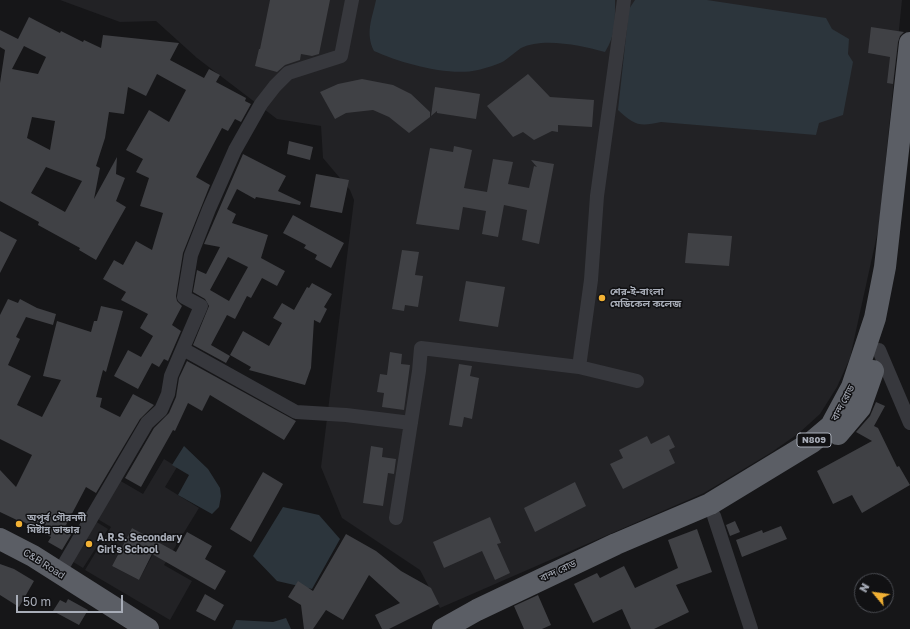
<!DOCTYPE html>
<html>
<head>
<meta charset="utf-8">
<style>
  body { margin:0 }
  #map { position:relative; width:910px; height:629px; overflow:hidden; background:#161618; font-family:"Golos Text",sans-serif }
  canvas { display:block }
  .north { position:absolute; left:854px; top:573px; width:40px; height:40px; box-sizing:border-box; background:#111113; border:1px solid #4d4f55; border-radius:50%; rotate:299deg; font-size:11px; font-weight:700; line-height:16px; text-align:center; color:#a8adb8 }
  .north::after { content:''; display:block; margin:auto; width:14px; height:18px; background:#f2b134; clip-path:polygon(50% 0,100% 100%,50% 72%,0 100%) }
  .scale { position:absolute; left:16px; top:595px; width:107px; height:18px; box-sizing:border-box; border:2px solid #a8adb8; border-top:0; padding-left:5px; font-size:12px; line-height:14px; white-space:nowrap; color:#a8adb8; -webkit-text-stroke:3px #111113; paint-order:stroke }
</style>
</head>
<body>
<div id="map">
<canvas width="910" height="629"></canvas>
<div class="north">N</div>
<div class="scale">50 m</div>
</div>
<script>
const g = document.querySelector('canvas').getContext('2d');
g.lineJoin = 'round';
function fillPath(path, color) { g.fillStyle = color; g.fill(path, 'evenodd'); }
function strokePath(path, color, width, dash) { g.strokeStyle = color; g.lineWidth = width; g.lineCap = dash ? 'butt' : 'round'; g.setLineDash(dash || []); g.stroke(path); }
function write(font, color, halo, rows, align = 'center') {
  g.font = font + ' "Golos Text","Noto Sans Bengali",sans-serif'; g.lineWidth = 3; g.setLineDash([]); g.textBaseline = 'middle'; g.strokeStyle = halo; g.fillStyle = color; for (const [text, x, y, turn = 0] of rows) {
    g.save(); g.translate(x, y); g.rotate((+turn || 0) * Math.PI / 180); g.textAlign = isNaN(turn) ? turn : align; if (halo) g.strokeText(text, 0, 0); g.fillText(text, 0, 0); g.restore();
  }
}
fillPath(new Path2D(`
  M60,0H902L879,226L850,358L837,387L820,414L799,433L772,452L704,493L440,608L420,570L342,518L321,467L354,200L350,190L323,158L321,126L277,119L197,58L156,21L120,22Z
  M164,459L177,467L165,487L199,508L164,565L192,581L170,620L85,570L111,527L96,518L119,480L143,494ZM132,528L159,543L139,580L112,566Z
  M95,521L108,529L83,568L70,560Z`), '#222225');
fillPath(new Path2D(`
  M376,0H615C615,19 616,35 605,52C582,46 544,37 521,48C515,52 510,57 504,61C497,65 486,68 478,70C449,77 401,63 374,51C365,33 372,19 376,0Z
  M635,0H707L826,18L832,29L849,39L848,54L853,62L843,115L819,123L816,135L661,122C639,127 634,125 618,110L629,9Z
  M184,446L208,469L220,488L221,496L219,507L212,514L178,495L189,475L172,465Z
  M283,507L319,515L340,539L312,589L277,581L253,556Z
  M286,618L291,629H232L236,620L273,622Z`), '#2c353c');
fillPath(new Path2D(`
  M270,0H330L319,54L312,56L301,54L300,60L285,65L277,72L255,66L259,49H260Z
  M29,17L60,33L61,31L83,42L84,40L101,48L103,35L179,43L170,60L204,78L209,69L220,75L216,82L246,98L245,101L251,104L241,122L235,119L228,131L222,128L196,177L210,185L183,253L176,296L177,301L182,306L172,325L181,331L168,361L164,359L159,367L152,363L138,389L114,376L128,350L141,357L153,336L140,328L148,314L121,300L126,292L103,279L114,260L123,265L136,241L152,250L163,213L140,206L149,178L136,172L143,159L126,150L149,110L169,122L186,90L157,74L146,96L128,87L124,114L109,112L105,138L96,166L100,168L94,199L117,157L116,174L125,178L116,201L126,207L96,260L79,250L80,248L38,225L39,222L0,201V83L5,50L0,47V30L18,39ZM24,46L46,57L38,74L12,69ZM32,117L55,121L50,150L27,138ZM46,167L82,181L65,212L31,193Z
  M871,27L904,32L900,36L898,42L893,84L887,83L890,57L868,53Z
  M528,74L550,97L594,100L592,127L558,125V132L552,131L534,140L523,132L513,137L487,106Z
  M362,79L393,85L411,94L430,112V117L409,133L389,117L373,110L346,113L335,119L320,92L338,84Z
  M435,87L480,94L476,119L437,113V111L431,116Z
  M289,141L313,147L310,160L287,154Z
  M454,146L472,150L464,188L487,192L493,159L513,162L508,184L529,188L534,166L537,167L531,160L554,164L539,244L522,240L527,210L504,205L498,237L482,234L486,211L463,207L459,230L416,224L430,148L453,152Z
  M243,154L286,176L278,191L301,202L300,205L256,197L255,199L237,189L227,209L236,214L232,223L268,235L261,258L285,271L277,286L262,278L251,298L247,296L235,319L227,315L211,345L230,356L226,363L193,345L209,306L205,299L193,292L197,270L206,274L220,247L204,244ZM228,257L248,267L229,301L210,290Z
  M316,174L349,180L342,213L310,207Z
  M293,215L344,243L331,268L315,259L317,255L304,248L306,245L283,233Z
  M0,231L17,240L0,273Z
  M688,233L732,236L729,266L685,263Z
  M402,250L419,252L415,275L423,276L418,307L405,305L404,311L392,309Z
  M466,281L505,287L498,327L459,321Z
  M312,283L332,294L324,307L327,309L320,323L314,320L311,368L305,385L249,370L251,367L230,355L243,331L269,346L282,323L273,318L282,303L294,310L307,287L309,288Z
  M8,299L18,303L20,299L37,308L56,314L53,325L26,317L16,337L20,339L8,365L31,376L17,405L42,417L61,380L43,376L57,321L91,332L94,321H97L101,306L123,311L106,372L103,370L96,397L102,398L100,407L120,417L133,394L154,405L140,419L96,493L86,487L66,525L74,530L62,550L48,542L51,537L22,521L21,522L0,512V470L16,487L32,455L0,439V315Z
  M390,352L402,354L401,364L410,365L404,410L382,407L384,393L377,392L380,374L387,375Z
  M187,361L296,421L284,440L210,395L202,411L188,403L175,431L173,430L141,487L125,478L154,428L169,413L176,397L179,378Z
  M459,364L472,366L470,376L479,378L472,419L464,417L462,427L449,425Z
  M876,402L885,406L874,426L878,428L897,467L899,466L910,485L862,513L852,495L833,504L817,471L872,441L856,432L870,416Z
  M669,435L675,447L669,450L675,463L623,489L610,464L623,458L619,450L647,436L651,444Z
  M371,446L383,448L382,457L396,459L394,474L388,473L383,506L363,503Z
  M263,472L283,484L251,542L230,529Z
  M575,482L586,506L535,532L524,508Z
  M490,517L501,543L497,544L510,573L495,580L482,551L444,568L433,542Z
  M735,521L740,532L730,536L726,525Z
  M781,526L787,539L742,557L736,540L762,530L763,533Z
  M132,528L176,552L187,532L212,546L205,559L226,571L215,590L152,554L139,580L112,566Z
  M697,529L712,572L676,585L689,612L654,629H631L622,609L593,623L574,584L597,573L600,578L624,566L635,588L678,568L668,540Z
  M346,534L376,551L401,571L426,585L431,588L439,604L389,629H382L375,615L400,603L369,575L343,620L326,610L313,629H304L301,605L288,597L298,581L313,591Z
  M0,564L14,569L34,581L19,607L0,595Z
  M205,594L224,605L215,621L196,611Z
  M538,595L551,625L542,629H524L514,606Z
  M68,599L88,610L79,625L53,611L60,600L66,603Z`), '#404145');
strokePath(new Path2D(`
  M183,349L296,412L346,415L411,423
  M879,350L910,423
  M579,367L591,280L597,196L624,0
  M714,516L751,629
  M396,518L419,371L421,348L579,367L637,381
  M59,573L147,423L161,410L168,394L171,376L201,306L184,297L191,255L209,209L235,150L261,104L275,86L288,73L341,56L352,0`), '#37383d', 14);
strokePath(new Path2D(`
  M838,434L860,408L873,371
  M0,539L33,556L148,629
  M443,629L477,610L616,544L710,504L812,442L831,426L852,387L875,318L885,267L910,43`), '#5b5e65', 22);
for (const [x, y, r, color] of [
  [602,298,4,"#f2b134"],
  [19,524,4,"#f2b134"],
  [89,544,4,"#f2b134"]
]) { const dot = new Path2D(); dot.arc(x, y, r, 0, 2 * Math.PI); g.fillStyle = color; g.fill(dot); strokePath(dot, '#111113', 1.5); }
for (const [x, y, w] of [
  [814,440,34]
]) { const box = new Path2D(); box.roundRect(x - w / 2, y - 7, w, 14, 3); g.fillStyle = '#111113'; g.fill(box); strokePath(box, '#a8adb8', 1); }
write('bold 9px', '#a8adb8', null, [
  ["N809",814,440]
]);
write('bold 10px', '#a8adb8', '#111113', [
  ["শের-ই-বাংলা",610,292],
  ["মেডিকেল কলেজ",610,304],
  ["অপূর্ব গৌরনদী",27,518],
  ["মিষ্টান্ন ভান্ডার",27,530],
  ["A.R.S. Secondary",97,538],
  ["Girl's School",97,550]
], 'left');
write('10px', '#a8adb8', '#111113', [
  ["বান্দ রোড",843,403,-62],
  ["C&B Road",44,564,32],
  ["বান্দ রোড",558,571,-25]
]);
</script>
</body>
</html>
